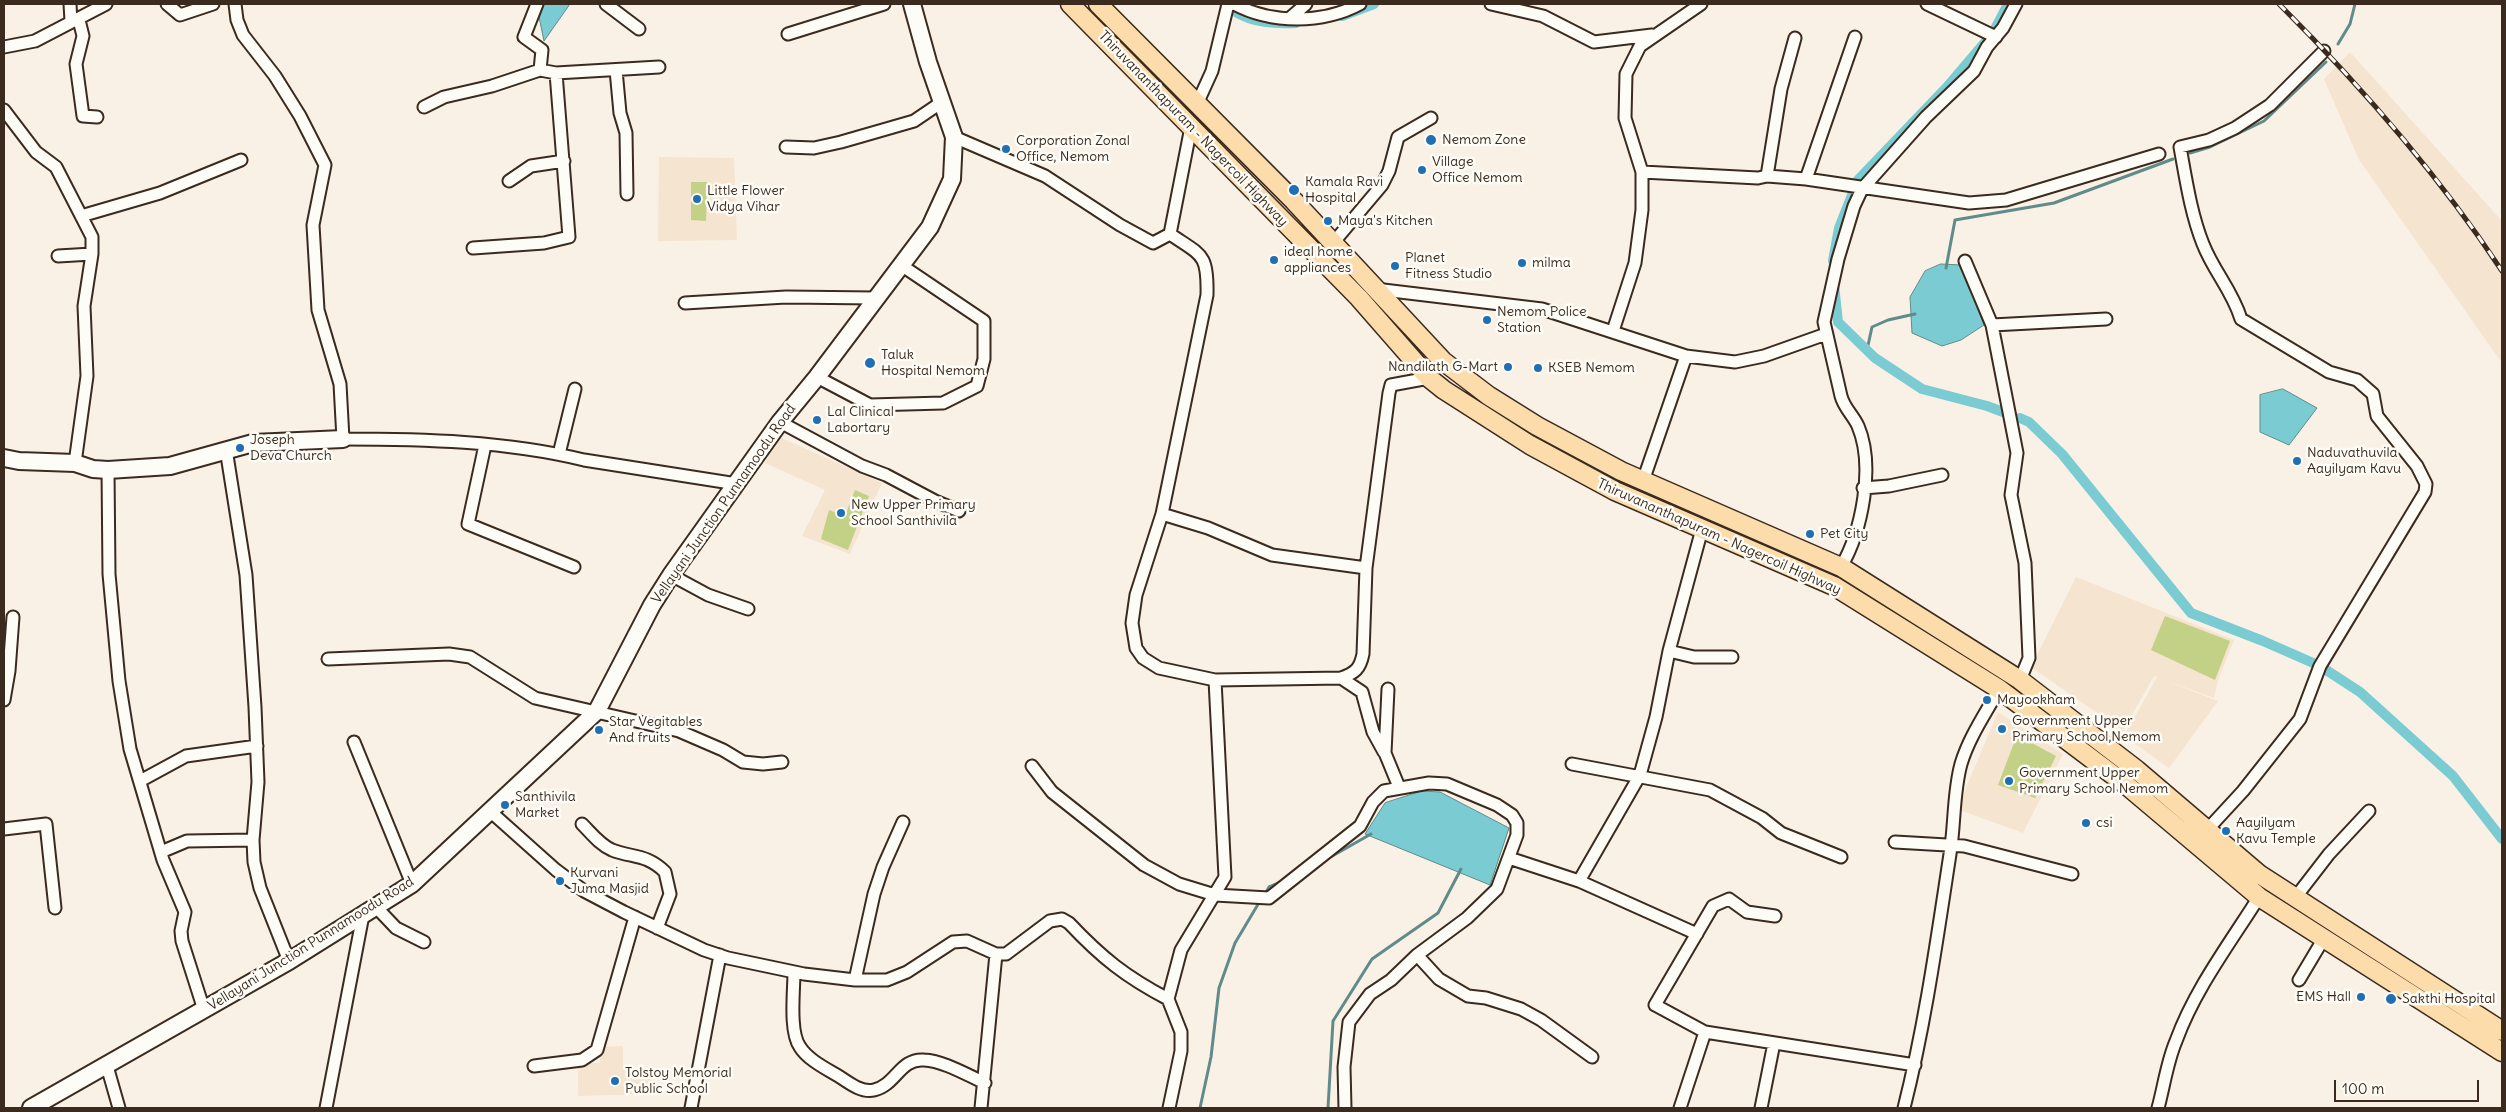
<!DOCTYPE html>
<html>
<head>
<meta charset="utf-8">
<style>
  body { margin:0 }
  #map { position:relative; width:2506px; height:1112px; overflow:hidden; background:#f9f1e5; font-family:Delius,sans-serif }
  canvas { display:block }
  .frame { position:absolute; inset:0; border:5px solid #3b2a1e; pointer-events:none }
  .scale { position:absolute; left:2334px; top:1080px; width:145px; height:22px; box-sizing:border-box; border:2px solid #3b2a1e; border-top:0; padding-left:6px; font-size:15px; line-height:18px; white-space:nowrap; color:#3b2a1e; -webkit-text-stroke:4px #fdfcf7; paint-order:stroke }
</style>
</head>
<body>
<div id="map">
<canvas width="2506" height="1112"></canvas>
<div class="frame"></div>
<div class="scale">100 m</div>
</div>
<script>
const g = document.querySelector('canvas').getContext('2d');
g.lineJoin = 'round';
function fillPath(path, color) { g.fillStyle = color; g.fill(path, 'evenodd'); }
function strokePath(path, color, width, dash) { g.strokeStyle = color; g.lineWidth = width; g.lineCap = dash ? 'butt' : 'round'; g.setLineDash(dash || []); g.stroke(path); }
function write(font, color, halo, rows, align = 'center') {
  g.font = font + ' Delius,sans-serif'; g.lineWidth = 5; g.setLineDash([]); g.textBaseline = 'middle'; g.strokeStyle = halo; g.fillStyle = color; for (const [text, x, y, turn = 0] of rows) {
    g.save(); g.translate(x, y); g.rotate((+turn || 0) * Math.PI / 180); g.textAlign = isNaN(turn) ? turn : align; if (halo) g.strokeText(text, 0, 0); g.fillText(text, 0, 0); g.restore();
  }
}
fillPath(new Path2D(`
  M2350,52L2502,221V363L2359,160L2324,79Z
  M659,157L734,158L737,240L658,241Z
  M777,436L882,483L850,554L802,536L825,490L765,463Z
  M2076,577L2234,640L2218,680L2214,698L2159,678L2218,701L2169,768L2124,736L2157,677L2154,676L2123,731L2031,667Z
  M1998,712L2063,754L2023,833L1957,809Z
  M623,1046V1068L652,1067V1094L578,1096V1063H600V1047Z`), '#f5e4cf');
fillPath(new Path2D(`
  M691,182H707L706,221L691,220Z
  M855,490L869,496L848,550L821,539L829,510L845,516Z
  M2165,616L2230,641L2215,680L2151,650Z
  M2017,735L2056,756L2035,798L1998,785Z`), '#c2d186');
const water = new Path2D(`
  M542,4H570L544,41L538,12Z
  M1941,264L1961,265L1984,325L1961,340L1942,346L1912,333L1910,297L1925,271Z
  M2283,389L2317,408L2289,445L2260,432V395Z
  M1422,791L1440,792L1509,828L1490,885L1365,834L1385,803Z`);
fillPath(water, '#7acbd2');
strokePath(water, '#618b8a', 1);
strokePath(new Path2D(`
  M2338,44L2350,24L2355,4
  M2190,153L2210,147L2264,121L2326,62
  M1946,268L1955,220L2054,203L2173,159
  M1867,350L1872,327L1888,320L1915,314
  M1327,859L1371,834
  M1265,894L1269,887L1281,882
  M1200,1108L1211,1057L1219,988L1235,943L1260,901
  M1328,1108L1333,1021L1372,959L1438,913L1461,869`), '#618b8a', 3);
strokePath(new Path2D(`
  M1234,11C1253,23 1275,24 1296,23
  M1342,16L1374,4
  M1995,29L2008,4
  M1858,180L1947,87L1987,40
  M1833,261L1839,228L1852,195
  M1834,285L1838,322L1875,358L1922,389L1987,406L2003,412
  M2020,418L2029,422L2062,454L2191,613L2263,641L2320,666L2360,692L2453,776L2502,839`), '#7acbd2', 10);
const street = new Path2D(`
  M70,4L71,21
  M167,4L180,15L213,4
  M235,4L237,20L243,35L275,76L300,116L325,165L313,225L318,310L340,384L343,439C423,439 506,441 584,460L737,484
  M537,4L524,37L542,50L540,70L556,73L659,67
  M606,4L639,29
  M1234,4C1271,24 1323,24 1360,4
  M1491,4L1543,16L1594,42L1652,35
  M1927,4L1996,37
  M1290,18L1306,4
  M79,20L83,36L76,64L83,116L97,117
  M788,34L884,4
  M4,47L35,41L106,4
  M616,70L620,113L626,133L627,194
  M1197,104L1212,71L1228,4
  M424,107L444,97L492,86L540,70
  M4,110L36,152L56,167L92,237V254L84,306L87,376L75,463
  M954,137L1045,176L1120,225L1153,243L1170,234L1191,127
  M786,147L814,148L841,142L914,121L942,102
  M1642,172L1758,178L1767,176L1806,179L1969,203L2006,200L2159,154
  M1767,176L1781,89L1795,38
  M1806,179L1855,37
  M509,181L531,166L564,161
  M81,216L160,193L241,160
  M1170,234C1202,256 1208,253 1207,295L1162,514L1136,595L1132,623L1136,648L1143,658L1159,668L1215,680L1341,678C1355,673 1360,669 1363,654L1366,568L1389,393L1391,385L1429,378
  M1333,243L1382,185L1389,171L1398,137L1431,118
  M473,248L544,243L569,237L556,73
  M58,256L92,254
  M1965,261L1992,325L2017,453L2011,495L2025,563L2029,658L2020,680
  M1375,289L1542,309L1686,356L1735,362L1764,356L1826,334
  M685,303L786,297L875,298
  M1992,325L2106,319
  M1613,331L1635,263L1642,210V172L1625,118L1626,74L1640,46L1701,4
  M817,377L870,405L943,403L977,386L984,359V321L901,265
  M780,422L862,466L886,475L935,501L959,511
  M485,445L468,524L574,567
  M226,449L246,575L255,707L258,782L253,840L254,862L260,888L289,961
  M559,454L575,389
  M108,470L109,574L119,681L130,749L163,860L185,912L181,931L182,941L204,1010
  M1643,481L1686,356
  M1863,488L1889,486L1942,475
  M1162,514L1208,528L1272,555L1366,568
  M1841,567C1862,531 1875,466 1858,426C1853,415 1844,408 1841,396L1824,322L1838,259L1854,206L1862,189L1926,117L1974,71L1987,47L2003,28L2016,4
  M671,575L708,595L748,609
  M1669,651L1694,657H1732
  M328,659L449,654L470,657L535,698L679,731L723,750L743,762L763,764L782,762
  M1341,678L1362,692L1373,732L1384,752
  M1388,689L1385,753L1399,787
  M4,700L9,671L13,617
  M354,742L412,884
  M1572,764L1710,790L1762,818L1781,833L1841,857
  M1032,766L1052,792L1144,865L1179,884L1215,895L1269,898L1360,826L1373,802L1384,791L1429,783L1447,784L1497,805L1512,815L1517,823V835L1497,889L1467,918L1417,955L1391,980L1370,994L1349,1022L1344,1067L1345,1108
  M140,781L186,756L257,746
  M491,812L556,870L584,891L624,912L704,950L728,958L804,974L855,980H887L907,972L953,942L967,941L996,954H1006L1050,921L1062,919L1069,923C1102,958 1126,977 1168,999
  M582,824C591,833 600,845 612,850C633,858 647,854 665,872L670,894L657,928
  M4,829L46,824L55,908
  M2207,830L2243,791L2300,719L2320,666L2425,492L2426,484L2417,466L2377,416L2373,394L2357,380L2329,372L2241,319C2232,290 2214,272 2203,244C2191,214 2186,180 2180,147L2209,140L2235,128L2270,105L2324,51
  M1895,842L1964,846L2072,874
  M161,852L187,841L253,840
  M1509,858L1579,881L1640,775L1656,717L1669,651L1702,529
  M1579,881L1697,934
  M2295,898L2329,854L2369,811
  M376,907L396,928L424,942
  M1775,916L1747,912L1729,899L1713,906L1655,1005L1705,1032L1915,1065
  M1417,955L1439,979L1468,996L1486,998L1521,1009L1541,1020L1592,1057
  M794,972C794,991 789,1032 800,1047C808,1060 827,1069 840,1077C849,1083 862,1093 874,1090C896,1085 900,1058 924,1060C944,1061 967,1075 985,1083
  M855,980L874,894L883,867L903,822
  M2299,980L2324,938
  M107,1066L119,1108
  M534,1066L582,1060L597,1050L635,917
  M326,1108L363,915
  M691,1108L720,955
  M981,1108L996,954
  M1169,1108L1181,1051V1032L1168,999L1181,950L1225,877L1215,680
  M1680,1108L1705,1032
  M1761,1108L1774,1043
  M1904,1108C1925,1025 1937,939 1950,854C1955,824 1953,793 1961,764C1969,737 1986,713 1999,689
  M2158,1108C2164,1086 2167,1062 2176,1041C2195,989 2230,943 2259,897`);
const secondary = new Path2D(`
  M4,458L19,461L75,463L93,469L108,470L170,466L253,443L343,439
  M31,1108L289,961L412,884L597,711L652,605L671,575L780,422L817,377L930,227L952,179L954,137L928,62L912,4`);
const primary = new Path2D(`
  M1070,4L1359,298L1429,378L1444,390L1530,445L1615,491L1834,586L1999,689L2125,784L2259,897L2502,1052
  M1098,4L1294,201L1443,361L1489,396L1537,426L1621,471L1841,567L2020,680L2137,770L2259,874L2502,1031`);
strokePath(street, '#3b2a1e', 15);
strokePath(secondary, '#3b2a1e', 20);
strokePath(primary, '#3b2a1e', 21);
strokePath(street, '#fdfcf7', 11);
strokePath(secondary, '#fdfcf7', 16);
strokePath(primary, '#fddcac', 18);
const rail = new Path2D(`
  M2279,4C2361,86 2438,174 2502,271`);
strokePath(rail, '#3b2a1e', 5);
strokePath(rail, '#fdfcf7', 3, [9]);
for (const [x, y, r, color] of [
  [1431,140,6,"#1f6fb2"],
  [1006,149,5,"#1f6fb2"],
  [1422,170,5,"#1f6fb2"],
  [1294,190,6,"#1f6fb2"],
  [697,199,5,"#1f6fb2"],
  [1328,221,5,"#1f6fb2"],
  [1274,260,5,"#1f6fb2"],
  [1522,263,5,"#1f6fb2"],
  [1395,266,5,"#1f6fb2"],
  [1487,320,5,"#1f6fb2"],
  [870,363,6,"#1f6fb2"],
  [1508,367,5,"#1f6fb2"],
  [1538,368,5,"#1f6fb2"],
  [817,420,5,"#1f6fb2"],
  [240,448,5,"#1f6fb2"],
  [2297,461,5,"#1f6fb2"],
  [841,513,5,"#1f6fb2"],
  [1810,534,5,"#1f6fb2"],
  [1987,700,5,"#1f6fb2"],
  [2002,729,5,"#1f6fb2"],
  [599,730,5,"#1f6fb2"],
  [2009,781,5,"#1f6fb2"],
  [505,805,5,"#1f6fb2"],
  [2086,823,5,"#1f6fb2"],
  [2226,831,5,"#1f6fb2"],
  [560,881,5,"#1f6fb2"],
  [2361,997,5,"#1f6fb2"],
  [2391,999,6,"#1f6fb2"],
  [615,1081,5,"#1f6fb2"]
]) { const dot = new Path2D(); dot.arc(x, y, r, 0, 2 * Math.PI); g.fillStyle = color; g.fill(dot); strokePath(dot, '#fdfcf7', 2); }
write('14px', '#3b2a1e', '#fdfcf7', [
  ["Thiruvananthapuram - Nagercoil Highway",1193,129,46],
  ["Vellayani Junction Punnamoodu Road",724,504,-55],
  ["Thiruvananthapuram - Nagercoil Highway",1719,537,24],
  ["Vellayani Junction Punnamoodu Road",311,944,-32]
]);
write('14px', '#3b2a1e', '#fdfcf7', [
  ["Nemom Zone",1442,140],
  ["Corporation Zonal",1016,141],
  ["Office, Nemom",1016,157],
  ["Village",1432,162],
  ["Office Nemom",1432,178],
  ["Kamala Ravi",1305,182],
  ["Hospital",1305,198],
  ["Little Flower",707,191],
  ["Vidya Vihar",707,207],
  ["Maya's Kitchen",1338,221],
  ["ideal home",1284,252],
  ["appliances",1284,268],
  ["Planet",1405,258],
  ["Fitness Studio",1405,274],
  ["milma",1532,263],
  ["Nemom Police",1497,312],
  ["Station",1497,328],
  ["Taluk",881,355],
  ["Hospital Nemom",881,371],
  ["Nandilath G-Mart",1498,367,"right"],
  ["KSEB Nemom",1548,368],
  ["Lal Clinical",827,412],
  ["Labortary",827,428],
  ["Joseph",250,440],
  ["Deva Church",250,456],
  ["Naduvathuvila",2307,453],
  ["Aayilyam Kavu",2307,469],
  ["New Upper Primary",851,505],
  ["School Santhivila",851,521],
  ["Pet City",1820,534],
  ["Mayookham",1997,700],
  ["Government Upper",2012,721],
  ["Primary School,Nemom",2012,737],
  ["Star Vegitables",609,722],
  ["And fruits",609,738],
  ["Government Upper",2019,773],
  ["Primary School Nemom",2019,789],
  ["Santhivila",515,797],
  ["Market",515,813],
  ["csi",2096,823],
  ["Aayilyam",2236,823],
  ["Kavu Temple",2236,839],
  ["Kurvani",570,873],
  ["Juma Masjid",570,889],
  ["EMS Hall",2351,997,"right"],
  ["Sakthi Hospital",2402,999],
  ["Tolstoy Memorial",625,1073],
  ["Public School",625,1089]
], 'left');
</script>
</body>
</html>
